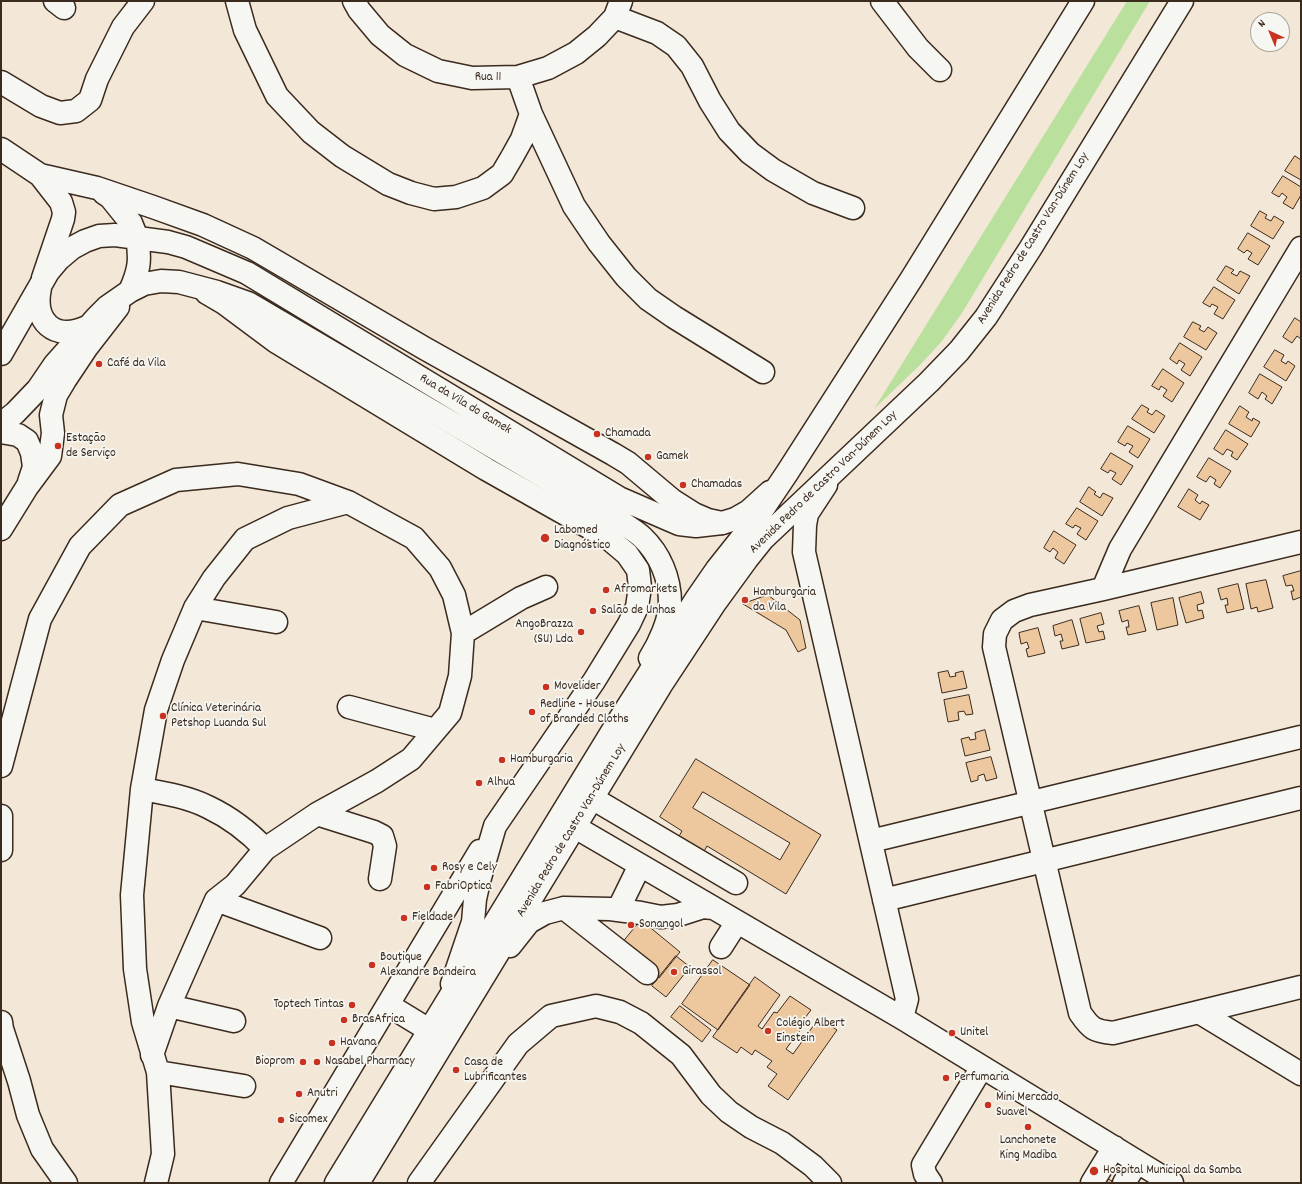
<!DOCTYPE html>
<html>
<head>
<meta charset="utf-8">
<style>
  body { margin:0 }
  #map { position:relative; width:1302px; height:1184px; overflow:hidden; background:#f3e8d8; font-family:Dekko,sans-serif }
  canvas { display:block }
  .frame { position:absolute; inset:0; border:2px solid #3b2a1e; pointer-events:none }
  .north { position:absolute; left:1250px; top:12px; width:40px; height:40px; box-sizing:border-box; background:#f6f6f2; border:1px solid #aba49d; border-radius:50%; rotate:316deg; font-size:11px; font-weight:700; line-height:16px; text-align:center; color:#3b2a1e }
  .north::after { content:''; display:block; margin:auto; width:14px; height:18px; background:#c8321e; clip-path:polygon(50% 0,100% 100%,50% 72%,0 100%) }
</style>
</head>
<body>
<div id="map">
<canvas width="1302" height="1184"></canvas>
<div class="frame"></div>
<div class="north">N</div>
</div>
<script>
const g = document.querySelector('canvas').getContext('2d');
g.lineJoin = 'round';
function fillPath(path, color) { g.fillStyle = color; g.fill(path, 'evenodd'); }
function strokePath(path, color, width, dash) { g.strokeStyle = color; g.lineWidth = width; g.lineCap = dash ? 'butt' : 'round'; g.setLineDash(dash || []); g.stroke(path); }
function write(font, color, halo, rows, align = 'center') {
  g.font = font + ' Dekko,sans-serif'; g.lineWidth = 3.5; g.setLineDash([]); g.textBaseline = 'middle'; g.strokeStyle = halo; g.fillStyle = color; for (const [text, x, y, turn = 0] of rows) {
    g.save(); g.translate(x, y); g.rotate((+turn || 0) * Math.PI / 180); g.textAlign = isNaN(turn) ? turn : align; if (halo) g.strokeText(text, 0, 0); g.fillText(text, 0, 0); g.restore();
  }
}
fillPath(new Path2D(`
  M1127,1H1150L962,313L942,341L920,365L874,409Z`), '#b9e09c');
const building = new Path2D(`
  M1295,156L1301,160V180L1285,171Z
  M1283,176L1301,187V195L1293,209L1283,203L1287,197L1282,193L1279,197L1272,193Z
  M1260,211L1267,215L1265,218L1271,221L1274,216L1284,222L1273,239L1251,226Z
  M1248,233L1270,246L1258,265L1248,259L1252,253L1247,250L1244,253L1238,249Z
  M1226,266L1234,270L1231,273L1237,276L1240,271L1250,276L1239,294L1217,280Z
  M1214,287L1235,300L1223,319L1214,314L1218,307L1212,304L1210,307L1203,303Z
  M1295,318L1301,322V339L1297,336L1292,343L1283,337Z
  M1193,322L1201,326L1199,329L1204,332L1208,327L1217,333L1206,350L1184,337Z
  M1180,343L1202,357L1190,376L1181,370L1185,364L1179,360L1177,364L1170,359Z
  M1275,350L1284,355L1281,361L1286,364L1288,361L1295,366L1286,381L1264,367Z
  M1163,369L1184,383L1172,402L1163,396L1167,390L1161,386L1159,390L1152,386Z
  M1260,374L1282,387L1272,404L1265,399L1267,396L1262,392L1258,399L1249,393Z
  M1142,405L1149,409L1147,412L1152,415L1156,410L1165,416L1154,433L1132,419Z
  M1240,406L1249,412L1246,417L1252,421L1253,418L1260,422L1251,437L1229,424Z
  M1128,426L1150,439L1138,458L1129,452L1133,446L1127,443L1125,446L1118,442Z
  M1226,430L1248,444L1237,460L1231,456L1233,452L1227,449L1223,455L1214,449Z
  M1111,453L1133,466L1121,485L1112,479L1116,473L1110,470L1108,473L1101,469Z
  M1209,458L1231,471L1220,488L1214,484L1216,480L1210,476L1206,482L1197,477Z
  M1089,487L1096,492L1094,494L1100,498L1103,493L1113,498L1102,516L1080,502Z
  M1189,489L1198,495L1195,500L1200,504L1202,501L1209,505L1200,520L1178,507Z
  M1077,508L1098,521L1086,540L1077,534L1081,528L1075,525L1073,528L1066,524Z
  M1054,531L1076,545L1064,564L1055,558L1058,552L1053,548L1050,552L1044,548Z
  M1301,571V597L1293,600L1291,591H1294L1292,585L1286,586L1283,576Z
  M1266,580L1273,608L1258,612L1257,607L1251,609L1246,584Z
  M1238,584L1244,609L1227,613L1225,605H1228L1227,598L1221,600L1218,589Z
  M1201,592L1204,603L1197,605L1198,611L1202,610L1204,618L1186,623L1179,598Z
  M768,595L800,620L806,648L798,652L786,630L743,604Z
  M1173,598L1178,625L1157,630L1151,603Z
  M1139,606L1146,631L1128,635L1126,627H1129L1128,620L1122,622L1119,611Z
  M1101,613L1104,624L1097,626L1099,632L1103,631L1105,639L1086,643L1080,619Z
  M1072,620L1079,645L1062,649L1060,641H1063L1061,634L1055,636L1053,626Z
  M1038,628L1045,653L1028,657L1026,649L1029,648L1027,642L1021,644L1019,633Z
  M948,671L950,677L956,676L955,673L963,671L967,688L942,693L938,673Z
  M969,695L973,714L966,715L964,711L958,712L959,720L948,722L944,700Z
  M985,730L990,750L965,756L961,739L969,737L970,740L976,739L975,733Z
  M991,757L997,778L986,781L984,774L978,776V780L971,782L966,763Z
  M696,759L821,835L786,894L707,846L703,853L678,838L682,831L660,817ZM703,792L790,843L780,860L693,808Z
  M641,920L680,952L659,978L620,946Z
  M676,956L690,967L666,997L652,986Z
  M713,960L750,985L718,1030L682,1004Z
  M755,977L780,995L758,1026L762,1029L774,1012L777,1013L790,996L811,1010L798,1027L801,1029L786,1049L793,1054L819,1018L837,1030L788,1100L768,1086L777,1074L767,1067L772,1061L755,1050L752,1055L741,1047L737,1053L713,1037Z
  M680,1006L711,1030L702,1042L671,1017Z
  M1106,1178L1112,1181L1111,1183H1103Z`);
fillPath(building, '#edc79d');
strokePath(building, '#3b2a1e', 1);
const minor = new Path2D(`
  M55,1L64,8
  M237,1L245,30L277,96L311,132L342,156L388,184L411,193L434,199L456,197L483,188L502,174L512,157L522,139L531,114
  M354,1L359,10L380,35L405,55L438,71L472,78L518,77L548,68L576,53L597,36L615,17L621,1
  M882,1L918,48L940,70
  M615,17L657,33L676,46L692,66L710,101L729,131L750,153L773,170L813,193L853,208
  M518,77L531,114L574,206L599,243L626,277L648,299L674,317L763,372
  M1,82L41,106L60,113L76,111L90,100L97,79L123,27L143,1
  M1,149L40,175L61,202L64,212L63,219L43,278
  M40,175L97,188L153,207L203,225L253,248L424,348L613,454L628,463L672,500L694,514L708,520L722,523
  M104,193L110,197L131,223L137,238
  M207,293L224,303L275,341L486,469L608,538L627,554L638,570L640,587L637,607L629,624L594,681L495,826L479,881L475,899L473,922L452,984
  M1,432L18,435L27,441L32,453L34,467L29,482
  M826,485L807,514L805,525L804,552L907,999L902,1018
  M1,529L27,487L50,456L53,433L51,415L56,395L65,380L87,347L118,307
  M1301,542L1103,589L1030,605L1014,611L1002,620L995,634L994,647L1080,1013C1091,1029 1094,1031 1113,1033L1301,987
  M1103,589L1120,549L1301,248
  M195,608L276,622
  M463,633L521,598L546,587
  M349,707L435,730
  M1,766L40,619L80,546L120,505L176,480L238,474L299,484L348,502L414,538L440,568L454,595L463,633L460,676L450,713L411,759L377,781L317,814L265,849L235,885L216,900L169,1006L152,1055
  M142,789C164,793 188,797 208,807C229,817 249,832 265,849
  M592,798L736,883
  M317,814L374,832L382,836L385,846L380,879
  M1,816V850
  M575,827L902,1018L1172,1183
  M871,841L1301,737
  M216,900L320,938
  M884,900L1301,798
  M564,908L647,973
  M618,910L640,865
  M510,946L529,922L545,913L564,908L610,909L641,913L661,917L678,915L703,907L713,908
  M721,947L737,922
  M388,1005L429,1030
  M169,1006L234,1021
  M1199,1012L1301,1074
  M1,1022L2,1029L19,1081L28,1115L42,1149L66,1183
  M158,1072L244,1086
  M156,1183L163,1154L158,1072L143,1022L135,969L132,895L142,789L156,710L173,660L195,608L214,578L245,539L288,518L348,502
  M281,1183L480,851
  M419,1183L518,1044L551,1016L596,1006L620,1012L641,1023L681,1055L711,1095L729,1112L751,1127L782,1143L813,1166L830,1183
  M931,1183L925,1174L923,1165L982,1067
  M1092,1183L1114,1147
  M1124,1183L1137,1162`);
const major = new Path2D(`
  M40,288C33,321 54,342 87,327
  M130,291C139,271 141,260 137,238
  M1,354L48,272L59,259L72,248L85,241L99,236L115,235L168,242L186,247L247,273L619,498L679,524L696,526L722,523L735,519L749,511L770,492
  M1,424L15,413L38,389L55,364L97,317L107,307L130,291L144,284L161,281L179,282L217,292L248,303L624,524C630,528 637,532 642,537C660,554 670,578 670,603C670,620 659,644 650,658`);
const highway = new Path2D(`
  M336,1183L618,722L697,598L717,569L752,525L787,473L912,278L1083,1
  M358,1183L661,685L715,603L747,559L763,539L929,382L959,351L986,317L1030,249L1182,1`);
strokePath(minor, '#3b2a1e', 25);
strokePath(major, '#3b2a1e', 25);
strokePath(highway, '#3b2a1e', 25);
strokePath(minor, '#f6f6f2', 22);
strokePath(major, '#f6f6f2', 22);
strokePath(highway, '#f6f6f2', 22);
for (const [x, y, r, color] of [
  [99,364,4,"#c8321e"],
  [597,434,4,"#c8321e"],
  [58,446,4,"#c8321e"],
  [648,457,4,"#c8321e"],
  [683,485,4,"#c8321e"],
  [545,538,5,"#c8321e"],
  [606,590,4,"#c8321e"],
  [745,600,4,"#c8321e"],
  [593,611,4,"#c8321e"],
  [581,632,4,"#c8321e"],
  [546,687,4,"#c8321e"],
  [532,712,4,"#c8321e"],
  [163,716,4,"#c8321e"],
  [502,760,4,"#c8321e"],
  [479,783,4,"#c8321e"],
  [434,868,4,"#c8321e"],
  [427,887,4,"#c8321e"],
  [404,918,4,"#c8321e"],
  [631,925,4,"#c8321e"],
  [372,965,4,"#c8321e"],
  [674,972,4,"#c8321e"],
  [352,1005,4,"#c8321e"],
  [344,1020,4,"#c8321e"],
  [768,1031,4,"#c8321e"],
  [952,1033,4,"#c8321e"],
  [332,1043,4,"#c8321e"],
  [303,1062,4,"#c8321e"],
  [317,1062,4,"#c8321e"],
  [456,1070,4,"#c8321e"],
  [946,1078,4,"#c8321e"],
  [299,1094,4,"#c8321e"],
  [988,1105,4,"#c8321e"],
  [281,1120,4,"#c8321e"],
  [1028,1127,4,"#c8321e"],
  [1094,1171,5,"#c8321e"]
]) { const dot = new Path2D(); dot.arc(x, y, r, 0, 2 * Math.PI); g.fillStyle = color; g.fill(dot); strokePath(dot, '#f6f6f2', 1.5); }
write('13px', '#3b2a1e', '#f6f6f2', [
  ["Rua 11",488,78],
  ["Avenida Pedro de Castro Van-Dúnem Loy",1034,239,-58],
  ["Rua da Vila do Gamek",465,405,31],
  ["Avenida Pedro de Castro Van-Dúnem Loy",824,483,-44],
  ["Avenida Pedro de Castro Van-Dúnem Loy",572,831,-59]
]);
write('13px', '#3b2a1e', '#f6f6f2', [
  ["Café da Vila",107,364],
  ["Chamada",605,434],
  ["Estação",66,439],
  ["de Serviço",66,454],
  ["Gamek",656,457],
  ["Chamadas",691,485],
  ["Labomed",554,531],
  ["Diagnóstico",554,546],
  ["Afromarkets",614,590],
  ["Hamburgaria",753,593],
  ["da Vila",753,608],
  ["Salão de Unhas",601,611],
  ["AngoBrazza",573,625,"right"],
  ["(SU) Lda",573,640,"right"],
  ["Movelider",554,687],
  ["Redline - House",540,705],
  ["of Branded Cloths",540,720],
  ["Clínica Veterinária",171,709],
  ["Petshop Luanda Sul",171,724],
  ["Hamburgaria",510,760],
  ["Alhua",487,783],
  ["Rosy e Cely",442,868],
  ["FabriOptica",435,887],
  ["Fieldade",412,918],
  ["Sonangol",639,925],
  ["Boutique",380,958],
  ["Alexandre Bandeira",380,973],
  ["Girassol",682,972],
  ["Toptech Tintas",344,1005,"right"],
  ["BrasAfrica",352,1020],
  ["Colégio Albert",776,1024],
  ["Einstein",776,1039],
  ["Unitel",960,1033],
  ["Havana",340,1043],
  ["Bioprom",295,1062,"right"],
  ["Nasabel Pharmacy",325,1062],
  ["Casa de",464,1063],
  ["Lubrificantes",464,1078],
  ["Perfumaria",954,1078],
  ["Anutri",307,1094],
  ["Mini Mercado",996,1098],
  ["Suavel",996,1113],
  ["Sicomex",289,1120],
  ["Lanchonete",1028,1141,"center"],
  ["King Madiba",1028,1156,"center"],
  ["Hospital Municipal da Samba",1103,1171]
], 'left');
</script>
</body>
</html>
